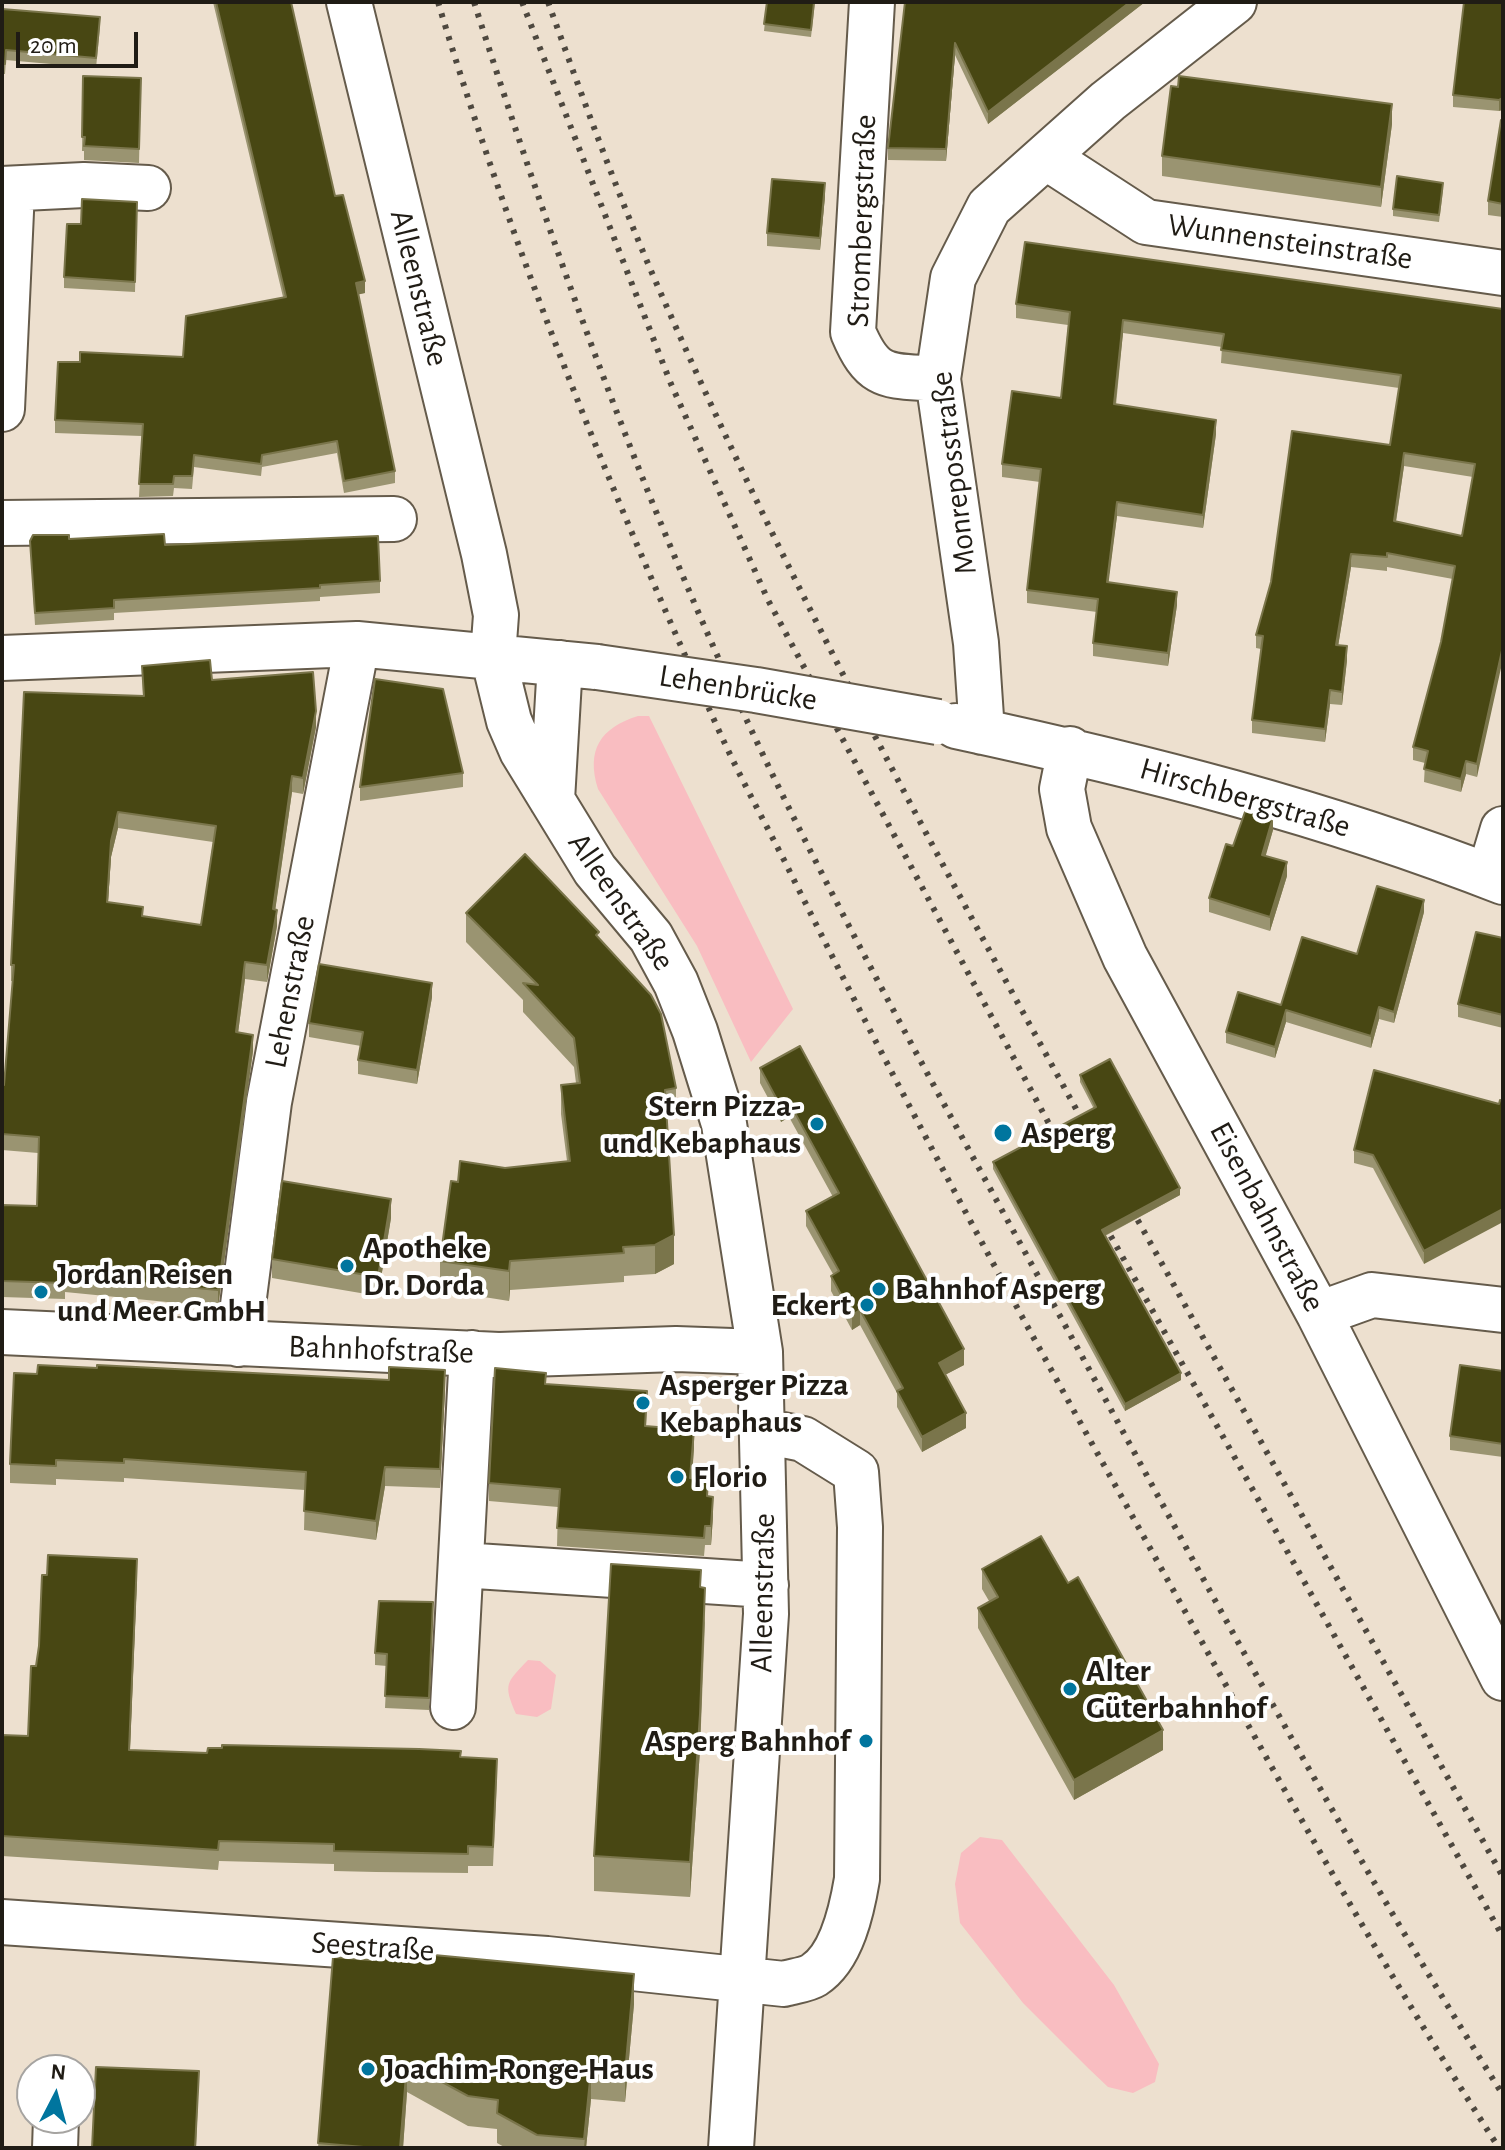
<!DOCTYPE html>
<html>
<head>
<meta charset="utf-8">
<style>
  body { margin:0 }
  #map { position:relative; width:1505px; height:2150px; overflow:hidden; background:#ede0cf; font-family:"Alegreya Sans",sans-serif }
  canvas { display:block }
  .frame { position:absolute; inset:0; border:4px solid #201c15; pointer-events:none }
  .north { position:absolute; left:16px; top:2054px; width:80px; height:80px; box-sizing:border-box; background:#fff; border:2px solid #a6a4a1; border-radius:50%; rotate:6deg; font-size:22px; font-weight:700; line-height:32px; text-align:center; color:#201c15 }
  .north::after { content:''; display:block; margin:auto; width:28px; height:36px; background:#00759e; clip-path:polygon(50% 0,100% 100%,50% 72%,0 100%) }
  .scale { position:absolute; left:16px; top:32px; width:122px; height:36px; box-sizing:border-box; border:4px solid #201c15; border-top:0; padding-left:10px; font-size:24px; line-height:28px; white-space:nowrap; color:#201c15; -webkit-text-stroke:6px #fff; paint-order:stroke }
</style>
</head>
<body>
<div id="map">
<canvas width="1505" height="2150"></canvas>
<div class="frame"></div>
<div class="north">N</div>
<div class="scale">20 m</div>
</div>
<script>
const g = document.querySelector('canvas').getContext('2d');
g.lineJoin = 'round';
function fillPath(path, color) { g.fillStyle = color; g.fill(path, 'evenodd'); }
function strokePath(path, color, width, dash) { g.strokeStyle = color; g.lineWidth = width; g.lineCap = dash ? 'butt' : 'round'; g.setLineDash(dash || []); g.stroke(path); }
function write(font, color, halo, rows, align = 'center') {
  g.font = font + ' "Alegreya Sans",sans-serif'; g.lineWidth = 8; g.setLineDash([]); g.textBaseline = 'middle'; g.strokeStyle = halo; g.fillStyle = color; for (const [text, x, y, turn = 0] of rows) {
    g.save(); g.translate(x, y); g.rotate((+turn || 0) * Math.PI / 180); g.textAlign = isNaN(turn) ? turn : align; if (halo) g.strokeText(text, 0, 0); g.fillText(text, 0, 0); g.restore();
  }
}
fillPath(new Path2D(`
  M638,716H649L793,1009L751,1062L697,946L598,789C586,750 600,728 638,716Z
  M528,1660L540,1661L556,1675L551,1709L537,1717L516,1714C503,1684 506,1683 528,1660Z
  M980,1837L1002,1840L1114,1985L1159,2064L1155,2082L1133,2093L1108,2087L1088,2068L1023,2003L960,1923L955,1884L961,1853Z`), '#f9bdc1');
const minor = new Path2D(`
  M349,2L484,554L496,615L493,656L509,721L522,751L595,870L651,937L676,983L695,1031L724,1124L760,1352L766,1614L731,2148
  M872,2L853,332C874,382 889,375 938,379
  M1046,157L1146,222L1503,273
  M2,189L84,185L148,188
  M2,409L12,190
  M2,523L394,519
  M2,658L357,644L597,667
  M956,726C1142,766 1325,812 1503,882
  M982,732L976,643L938,379L953,278L989,207L1108,101L1234,2
  M1070,749L1062,789L1069,828L1125,957L1319,1314L1503,1678
  M552,800L560,663
  M1489,876L1503,829
  M1319,1314L1372,1295L1503,1310
  M2,1332L499,1355L676,1349L760,1352
  M238,1344L269,1102L357,644
  M461,1565L766,1585
  M453,1707L472,1353
  M2,1922L547,1959L784,1984C793,1981 806,1980 814,1975C842,1957 852,1909 857,1879L860,1527L856,1472L803,1439L763,1431
  M55,2148L56,2118`);
strokePath(minor, '#655b4b', 48);
strokePath(minor, '#fff', 44);
strokePath(new Path2D(`
  M438,2C513,252 612,496 720,733C740,777 763,819 785,862C883,1060 987,1255 1095,1449C1226,1684 1353,1922 1499,2148
  M474,2C560,271 656,536 780,790C875,983 981,1171 1084,1360C1219,1608 1352,1856 1503,2095
  M522,2L671,384L768,600L1062,1148
  M548,2C586,107 624,212 670,314C795,596 942,866 1091,1136
  M1126,1199L1503,1877
  M1099,1215L1503,1937`), '#4e483f', 6, [4, 8]);
const minorBridge = new Path2D(`
  M597,667L756,690L938,722`);
strokePath(minorBridge, '#655b4b', 48, []);
strokePath(minorBridge, '#fff', 44);
fillPath(new Path2D(`
  M213,2H291L335,196L365,293L358,294L395,471V483L344,493L337,453L262,467L261,476L194,467L192,489L174,488L173,496L139,497L142,436L55,433V420L80,362L183,357L283,297Z
  M767,2H815L811,37L764,31Z
  M905,2H1145L988,124L955,55L946,161L888,160V148Z
  M1503,2L1499,111L1453,107V95Z
  M2,9L100,27L96,68L6,60L5,74H2Z
  M83,76L141,78L139,163L84,160V151H82Z
  M1503,121V217L1488,215V201Z
  M1392,124L1381,207L1162,176V156Z
  M1443,190L1439,222L1393,216V209Z
  M825,196L820,250L767,246V233Z
  M137,202L135,292L64,288V277L81,224Z
  M1016,304L1503,309L1477,777L1466,774L1461,792L1424,782L1425,763L1413,760V747L1441,642L1453,579L1387,567V571L1351,567L1338,646L1347,660L1342,705L1330,704L1325,742L1252,733V720L1261,649L1256,648V635L1390,445L1399,388L1221,363L1222,347L1123,333L1116,405L1216,434L1203,528L1117,516L1108,582L1177,605L1168,666L1093,656V643L1097,612L1027,603V590L1040,482L1002,477V464L1061,398L1068,325L1016,318ZM1404,466L1473,477L1462,536L1396,522Z
  M69,539L165,545L380,581V593L320,597V601L114,613V620L35,625L30,541Z
  M142,666L212,680L316,727L303,794L292,792L275,910L277,926L267,982L245,979L238,1033L253,1051L218,1307L65,1292V1299L2,1297V1205L37,1206L38,1153L2,1150V1084L4,1085L13,981H11V965L143,696ZM118,828L213,842L201,925L143,916L108,902L111,857Z
  M463,773V787L360,801V787Z
  M1273,830L1265,856L1287,876L1270,931L1209,912V898L1233,846Z
  M1424,912L1394,1023L1379,1019L1371,1048L1286,1022L1275,1058L1226,1043V1032L1281,1005L1357,954Z
  M466,913L599,938L676,1088V1117L667,1119L674,1264L655,1274L624,1276V1282L510,1290L509,1301L440,1290V1261L458,1182L505,1168L567,1161L561,1114V1085L576,1083L574,1067L523,1012V1000L466,942Z
  M1503,938V1028L1458,1017V1004Z
  M432,997L417,1084L358,1074V1060L361,1046L309,1037V1023Z
  M800,1046L964,1365L945,1375L966,1428L922,1452L897,1407V1393L860,1325L852,1330L831,1291V1276L833,1274L806,1226V1211L833,1197L789,1117L781,1122L760,1083V1068Z
  M1080,1075L1180,1195L1105,1236L1181,1380L1125,1411L993,1169V1162L1094,1109L1080,1082Z
  M1503,1101L1424,1264L1373,1168L1354,1163V1150L1499,1104Z
  M391,1218L378,1296L272,1278V1259Z
  M1503,1371V1457L1450,1450V1436Z
  M546,1384L647,1409L646,1427L694,1448L692,1478L708,1497L713,1516L711,1545H705L704,1556L557,1546L558,1507L489,1501V1483Z
  M445,1389L440,1488L385,1486L376,1540L304,1530L305,1490L124,1478V1482L56,1479V1485L10,1483V1464Z
  M982,1569L1163,1750L1074,1800L978,1628V1608L989,1601L982,1589Z
  M47,1575L137,1578L130,1750L207,1753L461,1757L497,1778L493,1866H468V1873L376,1872L334,1871V1864L219,1861L218,1870L2,1856V1735L28,1736Z
  M701,1587L705,1623L700,1750L690,1897L594,1891V1856Z
  M433,1615L429,1710L385,1708L387,1666L375,1665V1653Z
  M333,1957L634,2004L625,2102L591,2099L586,2148H506L497,2143V2129L468,2126L407,2092L403,2148H318Z`), '#9a9471');
fillPath(new Path2D(`
  M1130,2H1145L988,124V112Z
  M955,43V55L946,161V149Z
  M1503,98V110L1499,111V100Z
  M1392,104V124L1381,207V187Z
  M825,183V196L820,250V238Z
  M365,281V293L356,295V283Z
  M1123,320V333L1114,418V404Z
  M1216,420V434L1203,528V515Z
  M1404,453V466L1394,534V521Z
  M1117,502V516L1107,595V582Z
  M1351,554V567L1336,659V645Z
  M1177,592V605L1168,666V653Z
  M1347,646V660L1342,705V692Z
  M1503,646V659L1477,777V764Z
  M1330,690V704L1325,742V729Z
  M316,711V727L303,794V778Z
  M1466,761V774L1461,792V779Z
  M292,776V792L273,926V909Z
  M118,812V828L111,857L107,918V902L111,841Z
  M1273,817V830L1262,869V855Z
  M1287,862V876L1270,931V917Z
  M1424,900V912L1394,1023V1012Z
  M277,910V926L267,982V965Z
  M245,962V979L236,1049V1032Z
  M432,983V997L417,1084V1070Z
  M1379,1007V1019L1371,1048V1036Z
  M1286,1010V1022L1275,1058V1047Z
  M253,1035V1051L218,1307V1290Z
  M789,1102V1117L781,1122V1107Z
  M1180,1188V1195L1102,1237V1230Z
  M391,1199V1218L378,1296V1277Z
  M1503,1209V1222L1424,1264V1251Z
  M674,1235V1264L655,1274V1245Z
  M510,1261V1290L509,1301V1271Z
  M860,1310V1325L852,1330V1315Z
  M964,1349V1365L939,1378V1363Z
  M445,1370V1389L440,1488V1469Z
  M1181,1373V1380L1125,1411V1404Z
  M966,1413V1428L922,1452V1437Z
  M694,1430V1448L690,1497V1478Z
  M385,1467V1486L376,1540V1521Z
  M713,1497V1516L711,1545V1526Z
  M137,1559V1578L129,1770V1750Z
  M705,1588L700,1750L690,1897V1862Z
  M1163,1730V1750L1074,1800V1780Z
  M634,1974V2004L625,2102V2073Z
  M407,2063V2092L403,2148H400Z
  M591,2070V2099L586,2148H584Z
  M199,2071L196,2148H195Z`), '#7a754b');
const building = new Path2D(`
  M216,2H291L335,196L343,195L365,281L356,283L395,471L344,481L337,441L262,455L261,464L194,455L192,476H174L173,484H139L143,424L55,420L58,362H80V352L183,357L186,316L286,297Z
  M767,2H814L811,30L764,24Z
  M905,2H1130L988,112L955,43L946,149L888,148Z
  M1464,2H1503V98L1499,100L1453,95Z
  M2,9L100,17L96,58L6,50L5,64H2Z
  M83,76L141,78L139,149L84,146L85,137H82Z
  M1179,76L1392,104L1381,187L1162,156L1171,86L1178,87Z
  M1501,120L1503,121V204L1488,201Z
  M1397,176L1443,183L1439,215L1393,209Z
  M772,179L825,183L820,238L767,233Z
  M82,199L137,202L135,282L64,277L67,224H81Z
  M1025,242L1503,309V646L1477,764L1466,761L1461,779L1424,769L1428,751L1413,747L1441,642L1455,566L1387,553V557L1351,554L1336,645L1347,646L1342,692L1330,690L1325,729L1252,720L1263,636L1256,635L1271,582L1292,431L1390,445L1401,375L1221,350L1224,334L1123,320L1114,404L1216,420L1203,515L1117,502L1107,582L1177,592L1168,653L1093,643L1098,599L1027,590L1041,469L1002,464L1012,391L1061,398L1070,312L1016,304ZM1404,453L1475,464L1462,536L1394,521Z
  M164,534L165,545L378,536L380,581L320,585V588L114,600V608L35,613L30,541L33,535H69V539Z
  M210,660L212,680L313,672L316,711L303,778L292,776L273,909L277,910L267,965L245,962L236,1032L253,1035L218,1290L65,1276V1283L2,1281V1205L37,1206L39,1137L2,1134V1084L4,1085L14,965H11L24,692L144,696L142,666ZM118,812L216,826L201,925L142,916L143,907L107,902L111,841Z
  M375,679L443,689L463,773L360,787Z
  M1246,809L1273,817L1262,855L1287,862L1270,917L1209,898L1226,844L1233,846Z
  M525,854L599,932L596,935L651,995L661,1014L676,1088L665,1090L674,1235L655,1245L623,1247L624,1253L510,1261L509,1271L440,1261L451,1181L458,1182L460,1161L505,1168L570,1161L561,1085L580,1083L574,1038L523,983L538,985L466,913Z
  M1377,886L1424,900L1394,1012L1379,1007L1371,1036L1286,1010L1275,1047L1226,1032L1238,992L1281,1005L1302,937L1357,954Z
  M1476,932L1503,938V1015L1458,1004Z
  M319,964L432,983L417,1070L358,1060L363,1032L309,1023Z
  M800,1046L964,1349L939,1363L966,1413L922,1437L897,1391L903,1388L860,1310L852,1315L831,1276L839,1271L806,1211L839,1193L789,1102L781,1107L760,1068Z
  M1110,1059L1180,1188L1102,1230L1181,1373L1125,1404L993,1162L1096,1107L1080,1075Z
  M1374,1070L1499,1104L1500,1100L1503,1101V1209L1424,1251L1373,1155L1354,1150Z
  M282,1181L391,1199L378,1277L272,1259Z
  M38,1365L97,1368V1365L389,1380V1367L445,1370L440,1469L385,1467L376,1521L304,1511L306,1472L124,1459V1463L56,1460V1466L10,1464L14,1373L37,1374Z
  M1460,1365L1503,1371V1444L1450,1436Z
  M495,1368L546,1373L545,1384L647,1391L645,1426L694,1430L690,1478L708,1480L707,1496L713,1497L711,1526H705L704,1538L557,1528L560,1489L489,1483Z
  M1041,1536L1068,1583L1078,1577L1163,1730L1074,1780L978,1608L998,1597L982,1569Z
  M48,1555L137,1559L129,1750L207,1753L208,1748H222V1745L419,1749L461,1751L460,1757L497,1759L493,1847L468,1846V1854L376,1852L334,1851V1844L219,1841L218,1850L2,1836V1735L28,1736L31,1666H36L39,1646L42,1575H47Z
  M611,1564L701,1570L700,1587L705,1588L700,1714L690,1862L594,1856Z
  M379,1601L433,1602L429,1698L385,1696L387,1654L375,1653Z
  M371,1949L634,1974L625,2073L591,2070L584,2139L537,2135L497,2113L498,2100L468,2096L407,2063L400,2148H375L318,2143L333,1957L370,1960Z
  M96,2067L199,2071L195,2148H92Z`);
fillPath(building, '#484713');
strokePath(building, '#7a754b', 2);
for (const [x, y, r, color] of [
  [817,1124,8,"#00759e"],
  [1003,1133,10,"#00759e"],
  [347,1266,8,"#00759e"],
  [879,1289,8,"#00759e"],
  [41,1292,8,"#00759e"],
  [867,1305,8,"#00759e"],
  [643,1403,8,"#00759e"],
  [677,1477,8,"#00759e"],
  [1070,1689,8,"#00759e"],
  [866,1741,8,"#00759e"],
  [368,2069,8,"#00759e"]
]) { const dot = new Path2D(); dot.arc(x, y, r, 0, 2 * Math.PI); g.fillStyle = color; g.fill(dot); strokePath(dot, '#fff', 3); }
write('32px', '#201c15', '#fff', [
  ["Strombergstraße",862,221,-88],
  ["Wunnensteinstraße",1290,242,8],
  ["Alleenstraße",419,288,76],
  ["Monreposstraße",954,473,-97],
  ["Lehenbrücke",738,688,9],
  ["Hirschbergstraße",1245,798,16],
  ["Alleenstraße",621,902,55],
  ["Lehenstraße",290,992,-79],
  ["Eisenbahnstraße",1267,1217,62],
  ["Bahnhofstraße",381,1350,2],
  ["Alleenstraße",763,1593,-89],
  ["Seestraße",373,1947,4]
]);
write('bold 32px', '#201c15', '#fff', [
  ["Stern Pizza-",801,1106,"right"],
  ["und Kebaphaus",801,1143,"right"],
  ["Asperg",1021,1133],
  ["Apotheke",363,1248],
  ["Dr. Dorda",363,1285],
  ["Jordan Reisen",57,1274],
  ["und Meer GmbH",57,1311],
  ["Bahnhof Asperg",895,1289],
  ["Eckert",851,1305,"right"],
  ["Asperger Pizza",659,1385],
  ["Kebaphaus",659,1422],
  ["Florio",693,1477],
  ["Alter",1086,1671],
  ["Güterbahnhof",1086,1708],
  ["Asperg Bahnhof",850,1741,"right"],
  ["Joachim-Ronge-Haus",384,2069]
], 'left');
</script>
</body>
</html>
